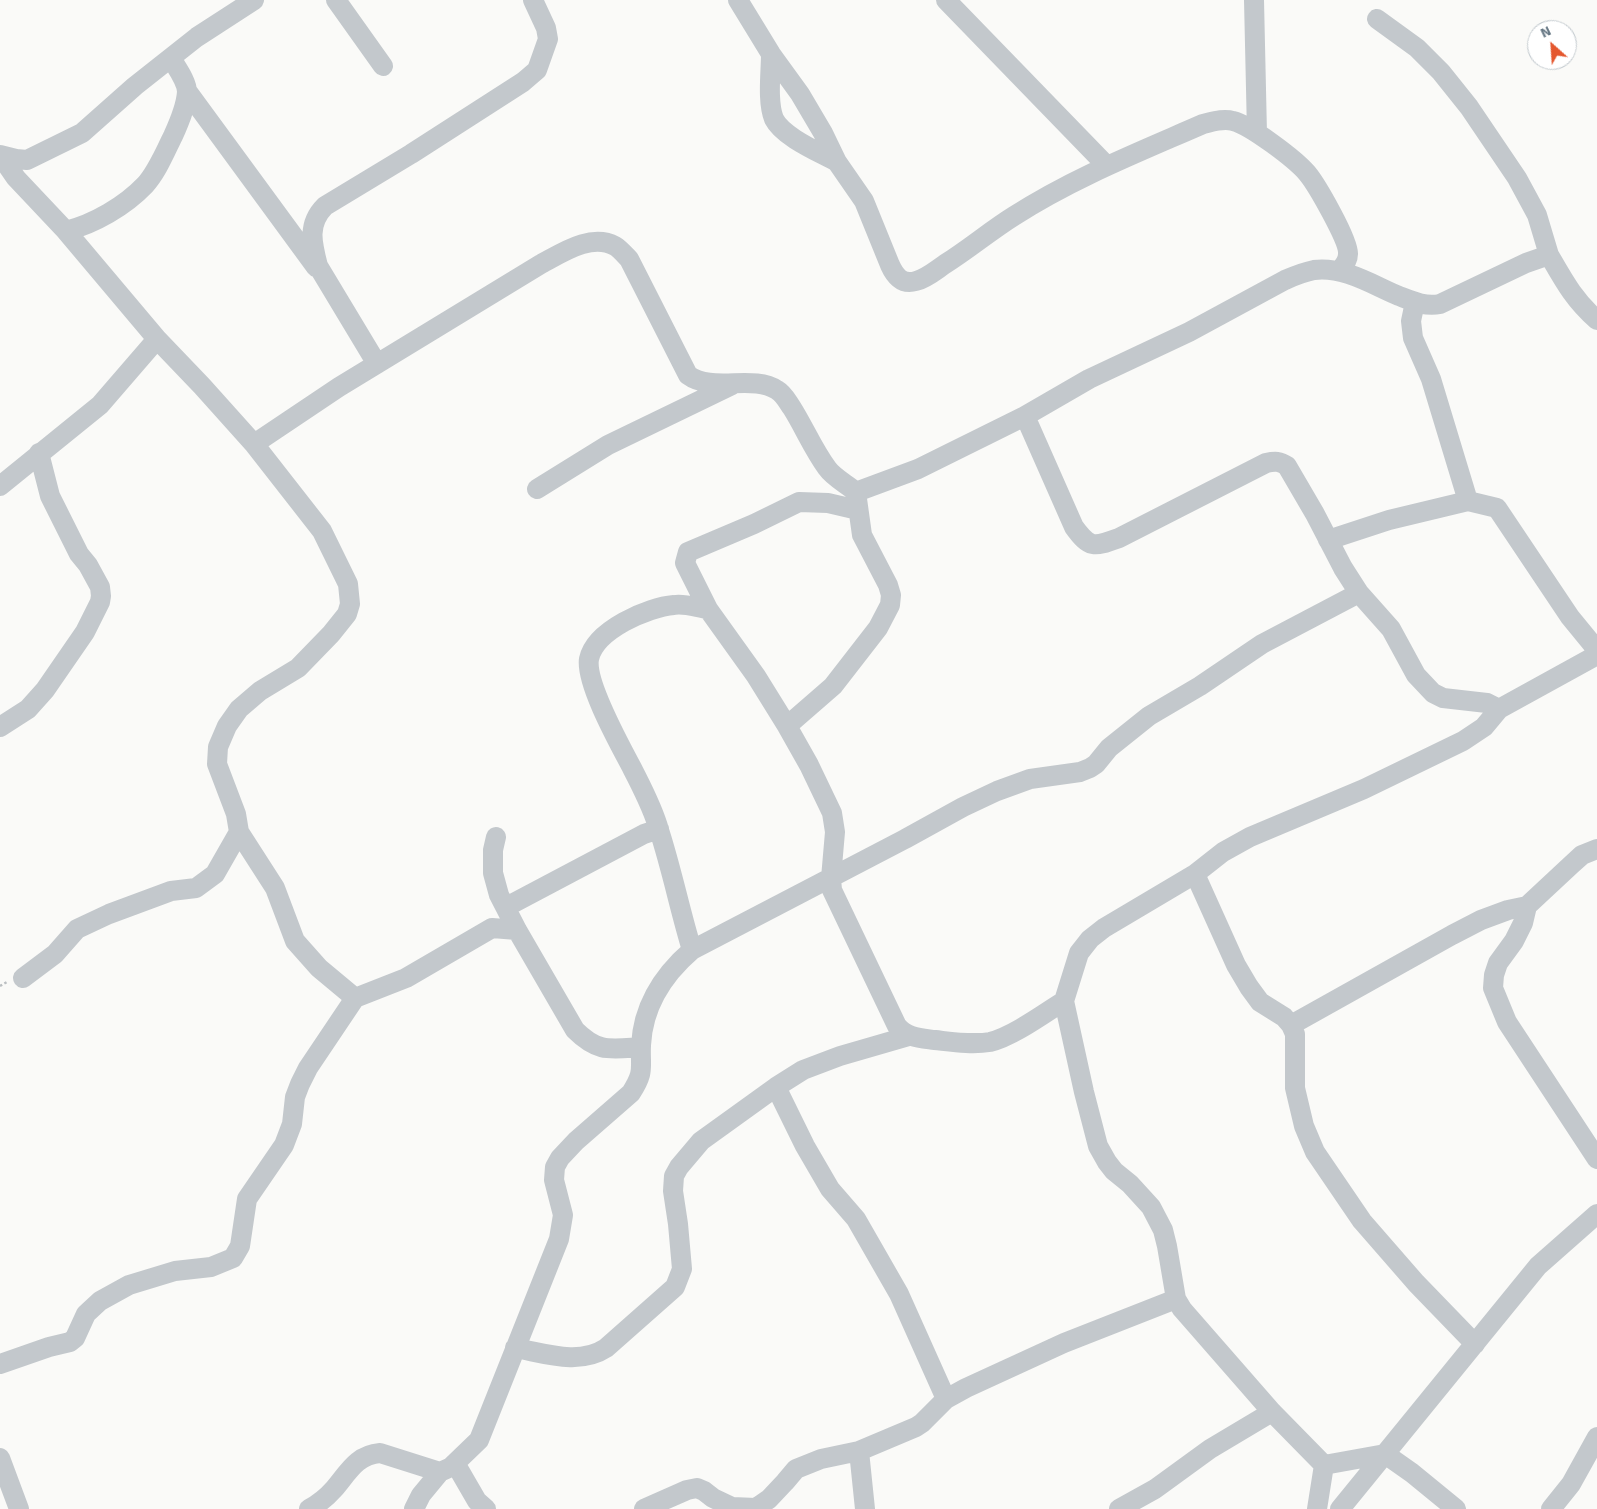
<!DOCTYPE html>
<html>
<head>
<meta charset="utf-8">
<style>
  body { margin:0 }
  #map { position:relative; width:1597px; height:1509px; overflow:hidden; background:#fafaf8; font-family:Signika,sans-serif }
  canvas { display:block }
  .north { position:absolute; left:1527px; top:20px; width:50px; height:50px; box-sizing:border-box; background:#fff; border:1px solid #c1c8cd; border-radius:50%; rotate:334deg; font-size:14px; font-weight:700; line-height:20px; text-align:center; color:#657683 }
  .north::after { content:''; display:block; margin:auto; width:18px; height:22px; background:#e4572e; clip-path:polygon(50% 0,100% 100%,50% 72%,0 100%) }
</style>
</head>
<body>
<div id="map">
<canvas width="1597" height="1509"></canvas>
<div class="north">N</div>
</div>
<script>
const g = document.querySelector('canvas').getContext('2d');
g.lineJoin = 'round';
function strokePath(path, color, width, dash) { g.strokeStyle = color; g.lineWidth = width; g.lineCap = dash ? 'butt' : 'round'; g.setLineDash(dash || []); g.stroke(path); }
strokePath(new Path2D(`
  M0,986L7,982`), '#bbbfc2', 2.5, [2.5, 2.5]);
strokePath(new Path2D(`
  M336,0L383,66
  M738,0L771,54L800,94L823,133L837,162L864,201L890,265C895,276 902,285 916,281C927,278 936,270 945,264C969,249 990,231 1014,216C1073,178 1139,152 1203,124C1212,122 1223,118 1233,121C1250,125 1295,159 1307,173C1317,185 1349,241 1348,254C1348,261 1344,266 1339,271
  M946,0L1107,166
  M1254,0L1257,133
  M1377,19L1417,48L1441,72L1469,107L1517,178L1537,215L1549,255
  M771,54C771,72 767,102 774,119C783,137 819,152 837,162
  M187,91L316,267
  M0,155L16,178L66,231L157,339L202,386L254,444L322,531L348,584L350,604L347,614L331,634L298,668L260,691L239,709L227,726L218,747L217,764L236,814L239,832L275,888L295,941L319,968L355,998
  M0,155L16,159L27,160L82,133L135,86L197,37L254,0
  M66,231C94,224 125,206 145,185C157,172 165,152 173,136C179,123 186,107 187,92C187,81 176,67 171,58
  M1415,302L1411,321L1413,338L1431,379L1468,501
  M377,364L318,266C312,243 307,224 325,206L411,154L523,82L537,70L548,39L546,28L533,0
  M1025,416L1074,527C1090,549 1094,547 1119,538L1266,463C1275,461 1280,461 1287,466L1315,514L1343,568L1359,593L1391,629L1416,675L1433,693L1443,698L1487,703L1499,709L1597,655
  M254,444L339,387L541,264C562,253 591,233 615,246C620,249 625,255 629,259L688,375C712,393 753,374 777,390C784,394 787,401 792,408C804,427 813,449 827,468C834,478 847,484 856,492L862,535L888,585L891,595L890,605L878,628L833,686L787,726
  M0,486L100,405L157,339
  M537,489L608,445L732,385
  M856,492L918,469L1025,416L1089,379L1189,332L1285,280C1294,276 1304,272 1314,270C1343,266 1373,285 1399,296C1412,301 1425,307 1440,304L1526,263L1549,255C1564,281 1574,300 1597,320
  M858,510L828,503L799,502L754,524L688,552L685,563L708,609L756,676L787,726L809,765L832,813L835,832L831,878L832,890L897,1026C907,1038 920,1038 935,1040C953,1042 972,1045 990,1042C1012,1037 1045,1013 1064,1001
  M1328,540L1389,520L1468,501L1497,508L1570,617L1597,650
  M0,727L28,709L45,690L85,632L100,602L101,596L100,587L88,565L79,554L50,496L39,453
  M496,837L493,850V873L499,895L517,930L575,1030C598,1053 610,1049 641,1047
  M1195,874L1236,965L1249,987L1260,1002L1284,1017L1291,1025L1295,1034V1088L1304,1126L1315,1152L1362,1221L1416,1283L1475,1344
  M1527,906L1523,923L1514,941L1498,963L1494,975L1493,988L1507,1022L1597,1159
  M506,907L644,834L659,829
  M692,950L905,839L963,807L997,791L1030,779L1080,772L1090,768L1096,764L1109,748L1149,716L1200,686L1262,644L1359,593
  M23,978L55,954L77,929L109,914L171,891L196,888L215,874L239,832
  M1291,1025L1452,935L1481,920L1508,910L1527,906L1571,865L1582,855L1597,849
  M776,1087L805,1146L830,1189L856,1219L899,1294L946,1399
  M515,1348C544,1353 579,1366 606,1348L675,1287L682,1269L678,1224L673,1191L674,1176L679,1167L701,1141L776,1087L803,1070L840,1056L909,1036
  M0,1364L49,1347L70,1342L75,1338L86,1314L100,1301L129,1285L175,1271L211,1267L233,1258L240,1246L247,1199L284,1145L292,1124L295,1097L300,1084L308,1068L355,998L406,978L492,928L517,930
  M859,1451L865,1509
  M0,1458L19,1509
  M455,1463L477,1501L486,1509
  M309,1509C318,1504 327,1497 334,1489C348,1473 356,1455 380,1453L440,1472
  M414,1509L421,1495L440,1472L451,1467L479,1440L559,1239L563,1215L554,1180L555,1167L560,1158L576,1141L631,1093C645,1071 640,1069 641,1045C643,1006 663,975 692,950C680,911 672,870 659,830C653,808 642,788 632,768C620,745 585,683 589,659C595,630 648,607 674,605C685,603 698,608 708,609
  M644,1509L687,1490L697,1488L704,1491L713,1498L732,1507L756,1508L769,1499L785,1482L796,1469L821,1459L859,1451L916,1427L922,1423L946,1399L966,1388L1064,1343L1176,1299
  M1119,1509L1155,1489L1210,1449L1272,1412
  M1317,1509L1324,1465
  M1340,1509L1538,1266L1597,1214
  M1456,1509L1412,1473L1385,1454L1324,1465L1272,1412L1182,1309L1176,1299L1167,1246L1163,1230L1151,1207L1130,1184L1114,1171L1107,1162L1098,1146L1084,1092L1064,1001L1079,953L1090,939L1104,928L1195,874L1223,852L1250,837L1364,789L1463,741L1484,727L1499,709
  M1551,1509L1571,1484L1597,1437`), '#c3c8cc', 20);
</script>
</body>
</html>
